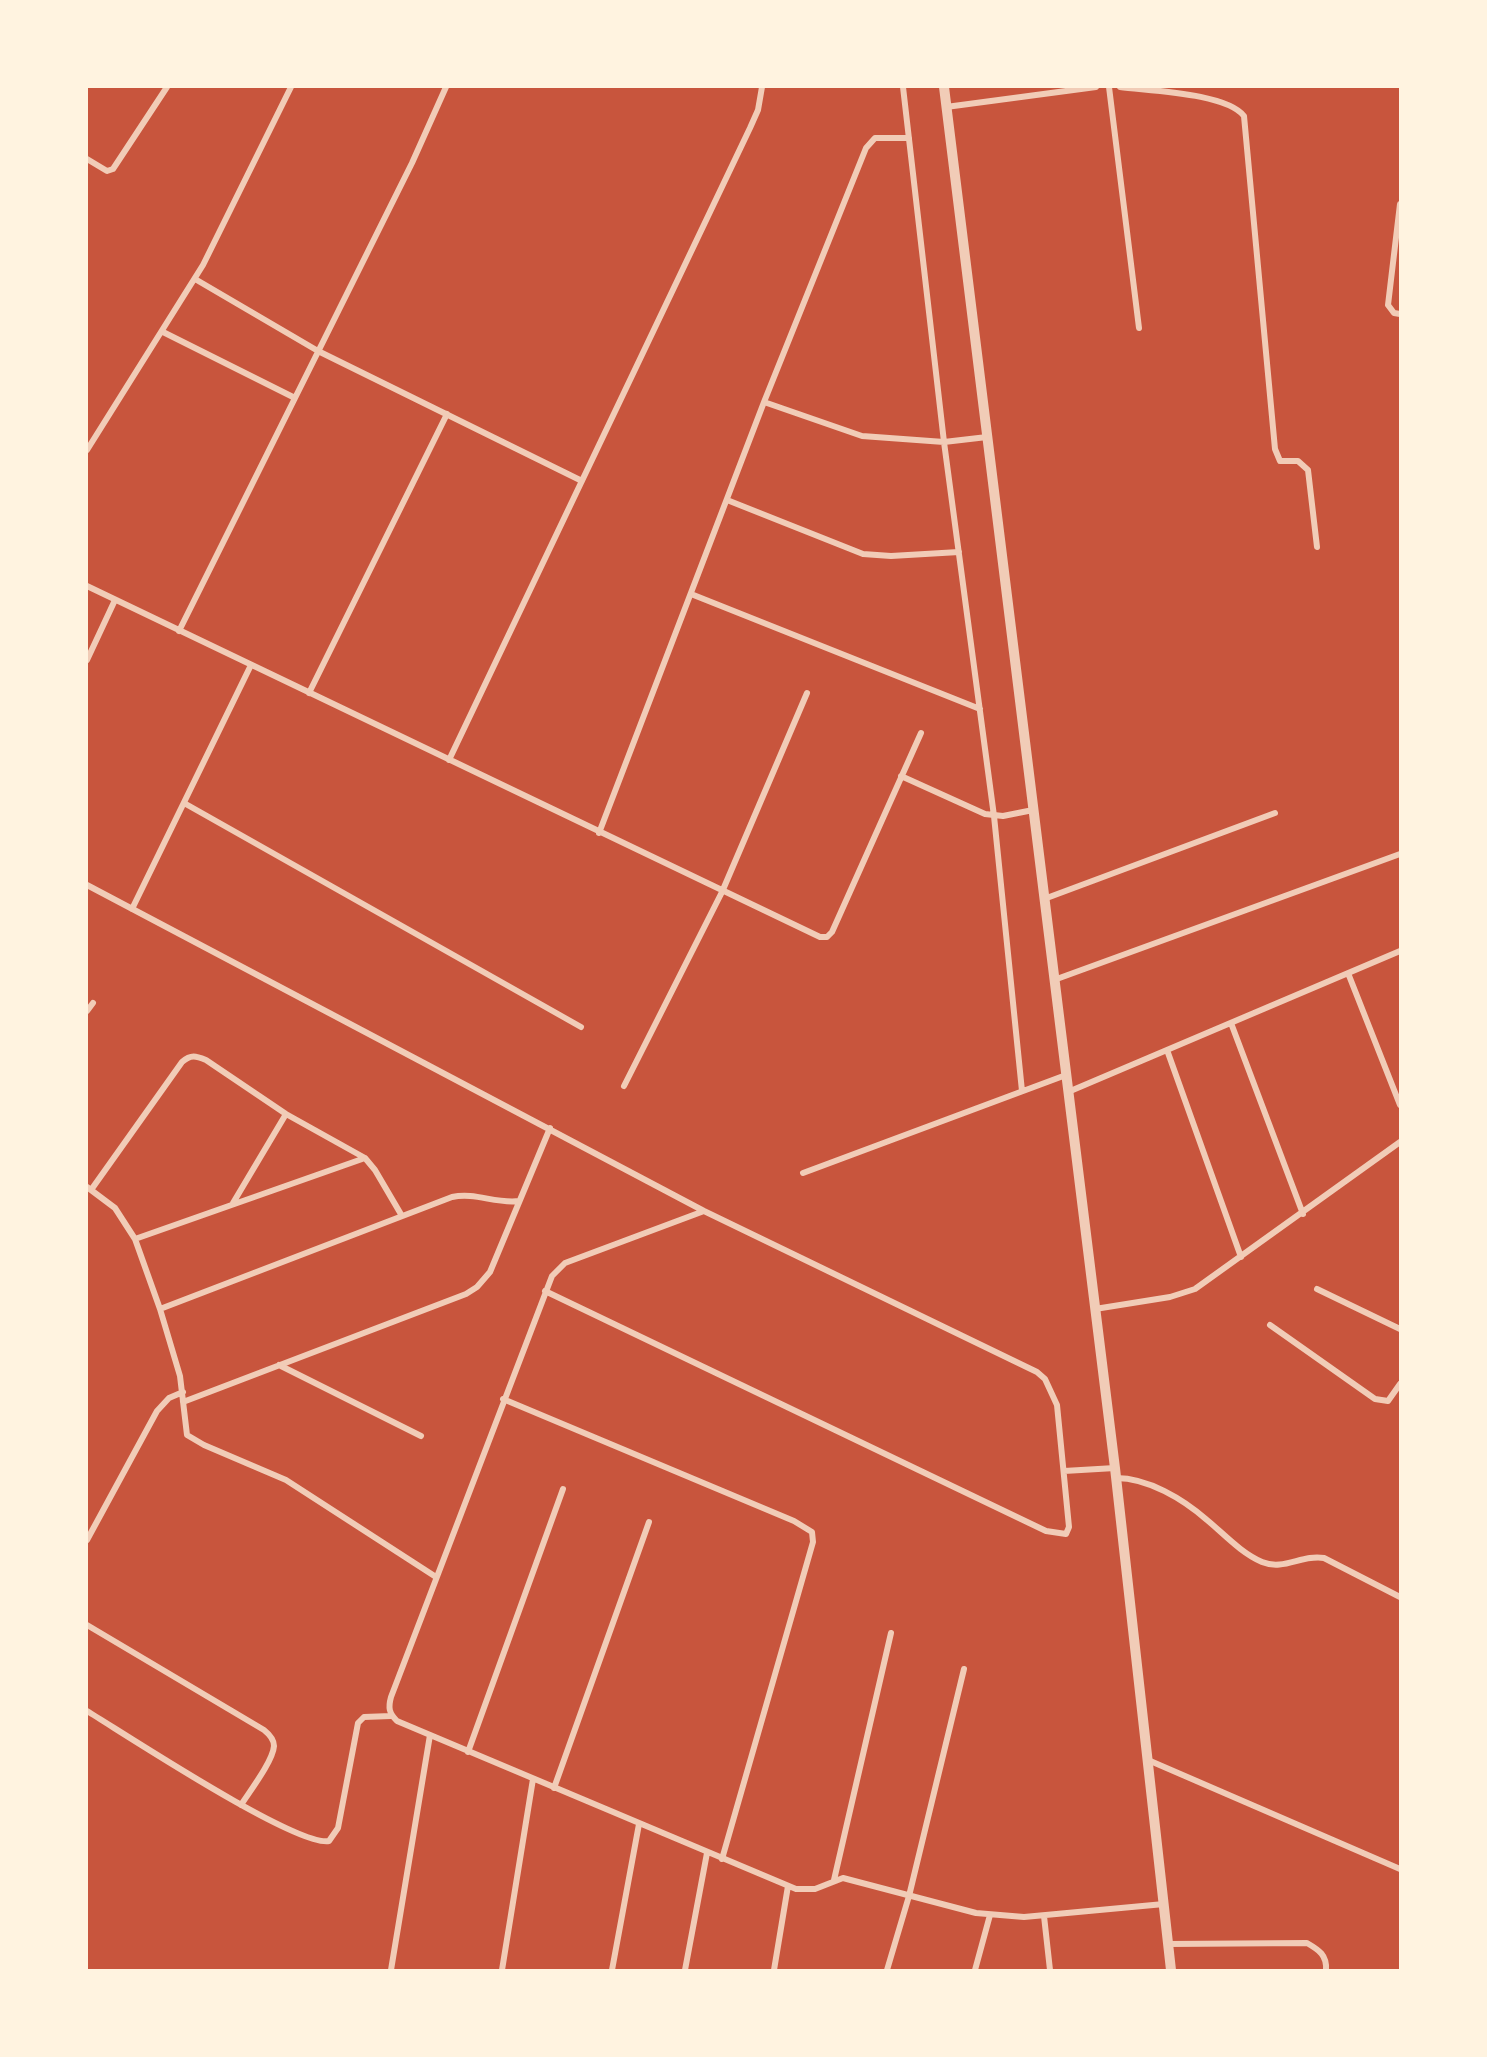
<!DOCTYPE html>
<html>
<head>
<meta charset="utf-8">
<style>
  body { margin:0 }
  #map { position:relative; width:1487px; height:2057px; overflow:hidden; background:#c8553d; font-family:"Nunito Sans",sans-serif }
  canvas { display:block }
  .frame { position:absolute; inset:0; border:88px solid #fff3e0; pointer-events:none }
</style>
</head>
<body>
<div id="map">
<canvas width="1487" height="2057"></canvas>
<div class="frame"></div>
</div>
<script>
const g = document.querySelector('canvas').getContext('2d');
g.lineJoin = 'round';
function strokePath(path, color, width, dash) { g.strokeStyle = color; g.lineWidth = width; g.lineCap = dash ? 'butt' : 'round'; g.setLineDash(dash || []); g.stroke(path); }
strokePath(new Path2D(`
  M903,87L944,442L994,816L1022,1091
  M1109,87L1139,328
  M1120,87C1150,91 1226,93 1244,116L1275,449L1280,461H1298L1308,470L1317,547
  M946,107L1096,87
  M87,159L107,171L113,169L167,87
  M1400,204L1388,305L1394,313L1400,314
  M195,279L318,351L582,481
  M163,332L295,398
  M764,402L862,436L944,442L987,437
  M87,450L203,265L291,87
  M727,500L863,554L891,556L959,552
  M87,586L820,937H827L832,932L921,733
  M691,594L980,709
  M179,631L412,163L446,87
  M87,660L115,600
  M309,693L447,414
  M449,760L750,128L758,110L762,87
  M901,776L985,814L1003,816L1033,810
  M184,803L581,1027
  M599,833L764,402L866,148L875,138H909
  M87,885L704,1211L1037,1372L1045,1379L1057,1405L1069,1527L1066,1534L1046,1531L545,1291
  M1044,899L1275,813
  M132,909L251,665
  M1348,973L1400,1105
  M1054,980L1400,854
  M87,1011L93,1003
  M1231,1023L1303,1214
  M1167,1050L1241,1257
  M624,1086L722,892L807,693
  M1068,1092L1400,951
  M803,1173L1066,1075
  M87,1187L115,1208L135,1239L160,1309L180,1376L187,1435L204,1445L286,1480L436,1577
  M91,1190L182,1062C191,1054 196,1056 206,1060L286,1114L365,1158L375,1170L402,1216
  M233,1203L286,1114
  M704,1211L565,1263L552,1276L391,1697C388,1708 389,1713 397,1721L796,1889H815L843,1878L976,1913L1024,1917L1164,1904
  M135,1239L365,1158
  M1317,1289L1400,1329
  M160,1309L452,1197C476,1192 495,1204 519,1201
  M1095,1309L1170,1297L1195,1289L1400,1142
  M1270,1325L1375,1399L1388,1401L1400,1384
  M279,1365L421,1436
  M503,1399L794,1521L812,1532L813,1542L722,1859
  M183,1402L466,1294L477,1287L490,1272L550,1128
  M1064,1471L1115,1468
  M1116,1478C1148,1478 1183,1499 1207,1520C1224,1534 1241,1553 1262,1562C1284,1571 1302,1554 1324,1558L1400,1597
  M87,1540L157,1411L169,1398L183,1392
  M87,1625L264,1730C269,1734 274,1739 274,1746C273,1761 250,1791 241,1805
  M87,1711C125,1734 296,1847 329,1841L338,1828L358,1723L364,1717L391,1716
  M468,1752L563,1489
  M1148,1760L1400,1869
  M554,1788L649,1522
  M834,1880L891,1633
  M1044,1916L1050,1970
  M1168,1944L1307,1943C1319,1950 1327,1955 1326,1970
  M391,1970L430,1735
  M502,1970L533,1779
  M612,1970L639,1824
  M685,1970L707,1853
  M774,1970L788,1886
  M887,1970L909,1896L964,1669
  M975,1970L990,1915`), '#f1ccb7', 6);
strokePath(new Path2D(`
  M944,87L1115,1468L1171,1970`), '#f1ccb7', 10);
</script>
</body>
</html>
